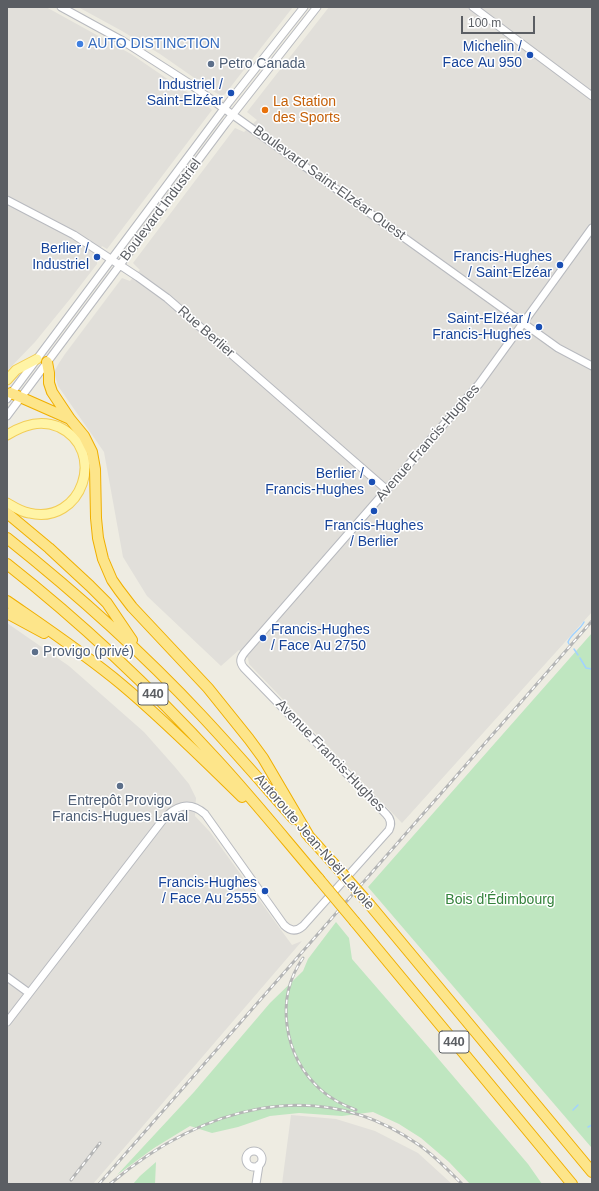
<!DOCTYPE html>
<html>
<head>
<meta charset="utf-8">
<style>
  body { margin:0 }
  #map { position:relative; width:599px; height:1191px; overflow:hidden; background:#eeece2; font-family:Helvetica,sans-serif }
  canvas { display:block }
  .frame { position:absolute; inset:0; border:8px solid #5b5e63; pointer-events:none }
  .scale { position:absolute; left:461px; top:16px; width:74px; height:18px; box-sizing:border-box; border:2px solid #5b5e63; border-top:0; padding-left:5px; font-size:12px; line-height:14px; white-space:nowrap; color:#5b5e63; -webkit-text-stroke:3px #fff; paint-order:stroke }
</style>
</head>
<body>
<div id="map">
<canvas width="599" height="1191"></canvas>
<div class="frame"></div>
<div class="scale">100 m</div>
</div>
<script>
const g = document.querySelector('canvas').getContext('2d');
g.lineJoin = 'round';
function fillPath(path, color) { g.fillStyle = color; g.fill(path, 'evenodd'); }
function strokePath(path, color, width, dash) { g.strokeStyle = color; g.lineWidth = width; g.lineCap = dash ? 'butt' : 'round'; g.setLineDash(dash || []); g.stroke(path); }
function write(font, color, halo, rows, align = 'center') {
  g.font = font + ' Helvetica,sans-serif'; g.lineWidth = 3; g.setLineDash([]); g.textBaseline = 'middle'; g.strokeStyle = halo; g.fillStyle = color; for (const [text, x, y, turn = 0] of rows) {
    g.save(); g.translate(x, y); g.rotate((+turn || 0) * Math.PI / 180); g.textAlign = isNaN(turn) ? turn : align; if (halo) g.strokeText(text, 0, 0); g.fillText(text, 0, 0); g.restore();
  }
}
fillPath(new Path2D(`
  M7,7H46L131,54L210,108L212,110L107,249L102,246L95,256L97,262V264L70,299L35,342L7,371Z
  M78,7H293L225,94L222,96L216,93L160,54L122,31Z
  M329,7H592V612L402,823L249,664L248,658L239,650L221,666L147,596L123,557L104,452L58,386L54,372L59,363L65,354L122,278L130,281L140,270L133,263L235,128L244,132L257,120L247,112Z
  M7,623L69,666L144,732L175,767L189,784L196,798L195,816L210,832L281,930L292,945L302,941L93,1184H7Z
  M291,1115L336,1119L375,1131L418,1153L452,1184H282Z`), '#e1dfda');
fillPath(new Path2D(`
  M592,633V1146L591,1147L368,887Z
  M336,922L349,938L352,959L430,1049L528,1164L542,1184H470L449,1162L421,1138L399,1124L373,1112L342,1116L299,1113L270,1116L238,1127L212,1133L190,1126L154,1148L117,1175L194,1092L270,1003L303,971L308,959Z
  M156,1162L155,1184H133L140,1176Z`), '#bfe6c0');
strokePath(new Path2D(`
  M569,644L568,642C571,634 580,630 584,622
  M574,649L578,655
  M580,658L586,668L592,669
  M573,1110L578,1105
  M588,1127L592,1125`), '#a1d2ff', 1.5);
const minor = new Path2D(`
  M61,7L123,41L187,82L558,348L592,366
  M473,7L592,96
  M7,200L74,235L138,277L167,298L387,490
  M7,399L229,102L304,7
  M7,416L226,123L317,7
  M7,977L29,993
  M7,1022L162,821C174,806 189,800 205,814L284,925C290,931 296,932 303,926L389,830C392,824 391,819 386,814L244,668C239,662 240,658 245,652L479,384L592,228
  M246 1159a8 8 0 1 1 16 0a8 8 0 1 1-16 0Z
  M256,1184L259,1165`);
const major = new Path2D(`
  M7,380L16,370L37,359
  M7,435C23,425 40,419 59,427C108,450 82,526 29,513C21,512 14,507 7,503`);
const highway = new Path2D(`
  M47,362L49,373V383L52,392L70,419L84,436L92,452L95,469L96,518L98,538L103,559L112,580L119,590L132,607L208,688L249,739L263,758L310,838
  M11,393L70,419
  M7,513L49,548L90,586L107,603L132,640
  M7,538C76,593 141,651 201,715C233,749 263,784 294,819
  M7,564C82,623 152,689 217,760C252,798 285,839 319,879
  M7,601C46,628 85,654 121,684C163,719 202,758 242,797
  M7,613L44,633
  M306,833L333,863
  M370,905L592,1172
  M355,922L572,1184`);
strokePath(minor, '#b8babf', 9);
strokePath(major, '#f2cd57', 11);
strokePath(highway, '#f0af00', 12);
strokePath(minor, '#fff', 7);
strokePath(major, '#fff4a6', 9);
strokePath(highway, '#fde58a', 10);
const rail = new Path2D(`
  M303,958C274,999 284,1057 321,1090C331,1099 343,1105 356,1110
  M71,1180L100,1143
  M99,1184L592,621
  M110,1184C200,1108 316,1072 419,1145C435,1156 448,1170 462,1184`);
strokePath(rail, '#b4b5b5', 3);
strokePath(rail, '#fff', 1.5, [4.5]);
const highwayBridge = new Path2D(`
  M333,863L370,905
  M319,879L355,922`);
strokePath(highwayBridge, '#f0af00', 12, []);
strokePath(highwayBridge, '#fde58a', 10);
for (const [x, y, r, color] of [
  [80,44,4,"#3f7fe0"],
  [530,55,4,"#1a4fb4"],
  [211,64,4,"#5c6f8a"],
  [231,93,4,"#1a4fb4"],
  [265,110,4,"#e8710a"],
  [97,257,4,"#1a4fb4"],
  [560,265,4,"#1a4fb4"],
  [539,327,4,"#1a4fb4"],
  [372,482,4,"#1a4fb4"],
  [374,511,4,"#1a4fb4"],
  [263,638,4,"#1a4fb4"],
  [35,652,4,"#5c6f8a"],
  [120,786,4,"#5c6f8a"],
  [265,891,4,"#1a4fb4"]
]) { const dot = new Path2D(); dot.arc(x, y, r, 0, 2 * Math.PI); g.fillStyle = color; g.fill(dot); strokePath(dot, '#fff', 1.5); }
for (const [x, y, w] of [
  [153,694,30],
  [454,1042,30]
]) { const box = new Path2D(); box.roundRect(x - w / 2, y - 11, w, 22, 3); g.fillStyle = '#fff'; g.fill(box); strokePath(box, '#5b5e63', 1); }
write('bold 13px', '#5b5e63', null, [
  ["440",153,694],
  ["440",454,1042]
]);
write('14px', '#366cbe', '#fff', [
  ["AUTO DISTINCTION",88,44]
], 'left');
write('14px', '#164399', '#fff', [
  ["Michelin /",522,47],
  ["Face Au 950",522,63],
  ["Industriel /",223,85],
  ["Saint-Elzéar",223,101],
  ["Berlier /",89,249],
  ["Industriel",89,265],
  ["Francis-Hughes",552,257],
  ["/ Saint-Elzéar",552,273],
  ["Saint-Elzéar /",531,319],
  ["Francis-Hughes",531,335],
  ["Berlier /",364,474],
  ["Francis-Hughes",364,490],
  ["Francis-Hughes",374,526,"center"],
  ["/ Berlier",374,542,"center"],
  ["Francis-Hughes",271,630,"left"],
  ["/ Face Au 2750",271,646,"left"],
  ["Francis-Hughes",257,883],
  ["/ Face Au 2555",257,899]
], 'right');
write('14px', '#4e5e75', '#fff', [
  ["Petro Canada",219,64],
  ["Provigo (privé)",43,652],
  ["Entrepôt Provigo",120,801,"center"],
  ["Francis-Hugues Laval",120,817,"center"]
], 'left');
write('14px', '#c56008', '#fff', [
  ["La Station",273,102],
  ["des Sports",273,118]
], 'left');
write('14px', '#5b5e63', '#fff', [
  ["Boulevard Saint-Elzéar Ouest",329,183,36],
  ["Boulevard Industriel",161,210,-53],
  ["Rue Berlier",206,332,41],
  ["Avenue Francis-Hughes",428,443,-49],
  ["Avenue Francis-Hughes",330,756,46],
  ["Autoroute Jean-Noël-Lavoie",314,842,49]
]);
write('14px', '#33823b', '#fff', [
  ["Bois d'Édimbourg",500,900]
]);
</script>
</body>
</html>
